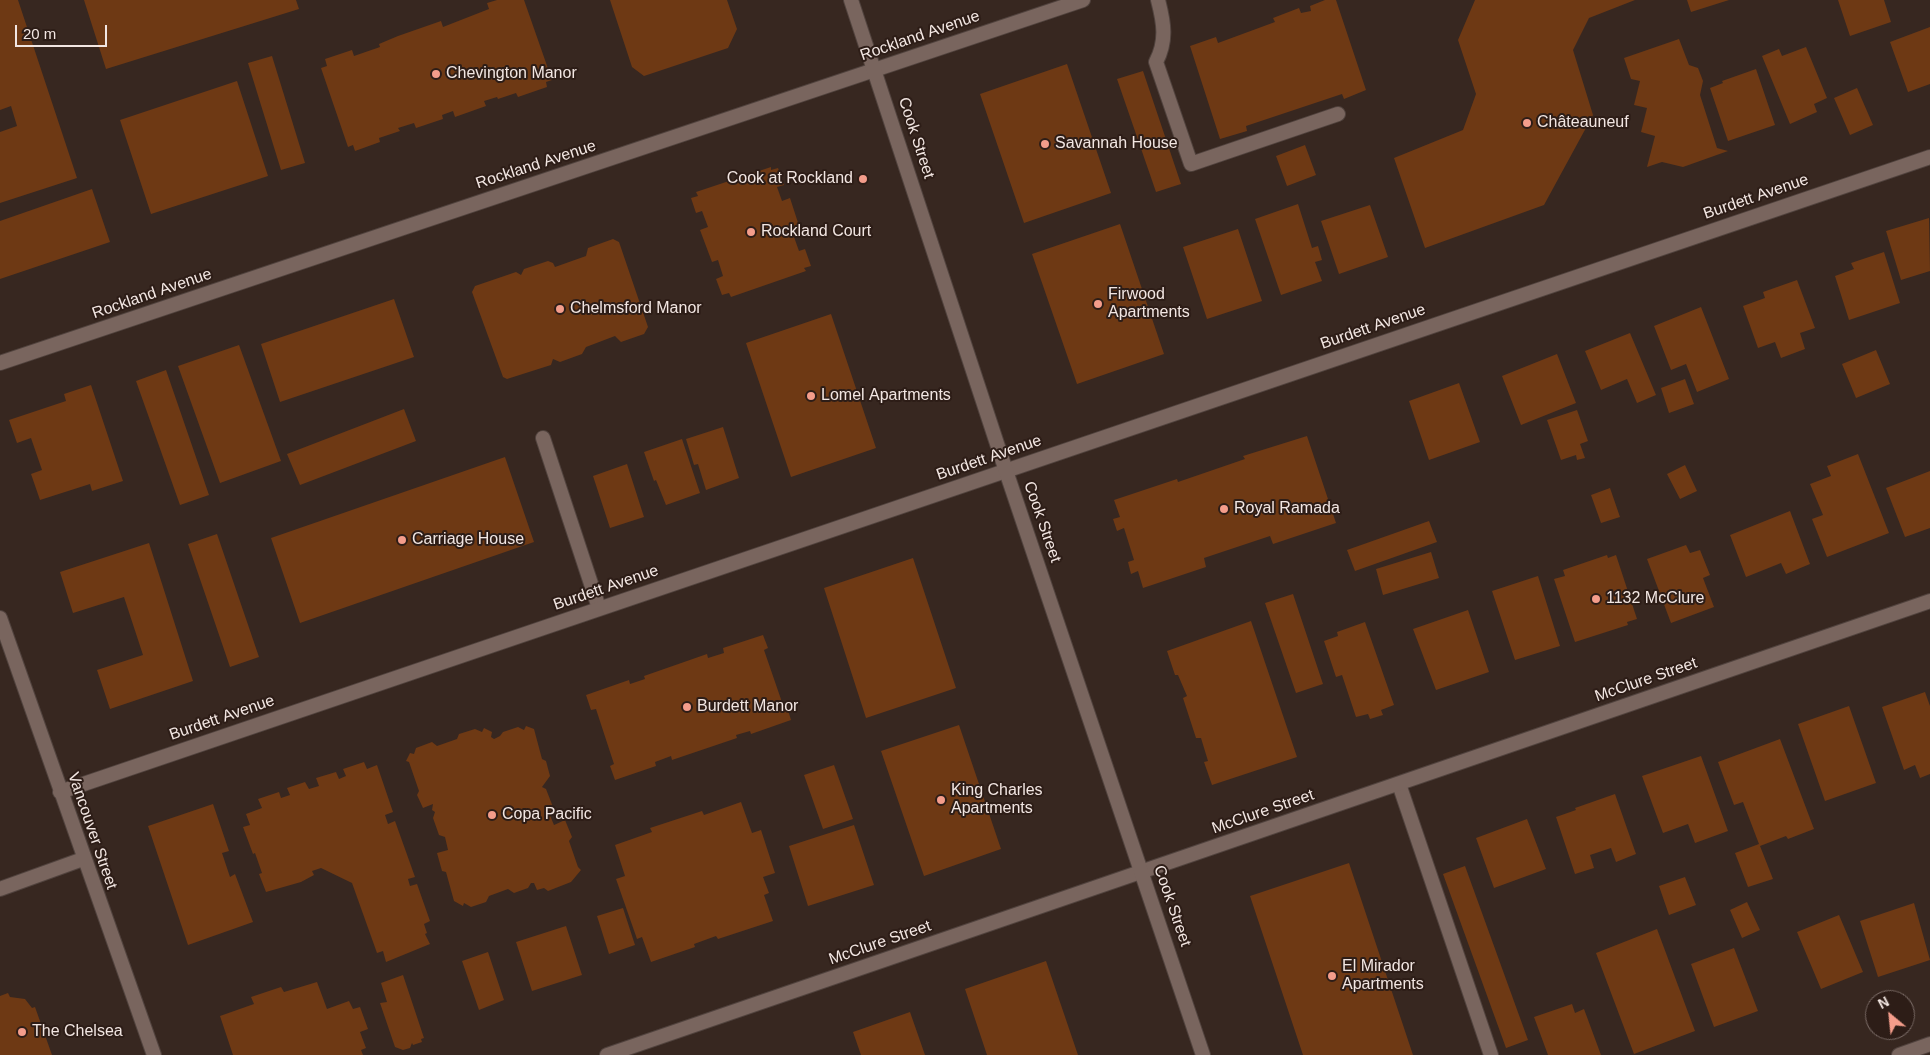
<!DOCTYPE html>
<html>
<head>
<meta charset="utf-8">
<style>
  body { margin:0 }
  #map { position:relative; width:1930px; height:1055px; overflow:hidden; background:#372720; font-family:Helvetica,sans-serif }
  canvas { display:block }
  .north { position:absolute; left:1865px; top:990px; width:50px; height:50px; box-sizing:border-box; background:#2d1d17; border:1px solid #7c6d68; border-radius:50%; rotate:332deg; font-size:14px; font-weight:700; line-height:20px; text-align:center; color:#f2e6e2 }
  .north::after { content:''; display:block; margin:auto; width:18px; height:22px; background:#f49d8b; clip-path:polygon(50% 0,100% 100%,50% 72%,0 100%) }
  .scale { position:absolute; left:15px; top:25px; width:92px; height:22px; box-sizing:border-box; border:2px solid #f2e6e2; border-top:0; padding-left:6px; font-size:15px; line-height:18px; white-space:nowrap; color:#f2e6e2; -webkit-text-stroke:4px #2d1d17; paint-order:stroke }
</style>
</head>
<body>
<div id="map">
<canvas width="1930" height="1055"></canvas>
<div class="north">N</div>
<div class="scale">20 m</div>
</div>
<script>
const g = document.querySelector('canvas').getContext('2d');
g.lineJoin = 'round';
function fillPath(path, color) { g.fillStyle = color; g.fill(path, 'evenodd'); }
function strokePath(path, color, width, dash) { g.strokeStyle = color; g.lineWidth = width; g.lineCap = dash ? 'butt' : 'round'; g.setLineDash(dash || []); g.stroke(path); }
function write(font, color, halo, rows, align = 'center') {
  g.font = font + ' Helvetica,sans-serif'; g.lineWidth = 4; g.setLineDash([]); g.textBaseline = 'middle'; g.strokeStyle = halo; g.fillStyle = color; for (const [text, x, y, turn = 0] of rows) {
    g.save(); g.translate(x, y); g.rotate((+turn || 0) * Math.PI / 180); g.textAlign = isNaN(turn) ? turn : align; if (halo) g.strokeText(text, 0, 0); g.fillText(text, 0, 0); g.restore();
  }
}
fillPath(new Path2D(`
  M0,0H18L77,178L0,203V132L17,126L11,106L0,110Z
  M84,0H296L299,9L106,69Z
  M497,0H524L552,80L546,82L547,87L518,97L516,93L498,99L497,97L484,101L486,106L455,117L453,111L442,115L443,119L416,128L414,123L398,128L400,131L379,138L380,142L355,151L353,145L348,147L321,68L327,66L325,59L352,50L354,56L380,47L379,44L398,36L441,21L443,27L489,9L487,3Z
  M610,0H727L737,29L728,48L644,76L632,67Z
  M1325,0H1336L1366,90L1344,99L1342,94L1246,126L1247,131L1220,139L1190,46L1216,37L1218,43L1275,22L1273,18L1299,8L1301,13L1311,11L1310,6Z
  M1475,0H1635L1589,18L1573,50L1593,115L1544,205L1425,248L1394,158L1463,130L1476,94L1458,40Z
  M1687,0H1729L1691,12Z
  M1838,0H1884L1891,22L1850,36Z
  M1930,27V84L1908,92L1890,42Z
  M1679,39L1689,65L1698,68L1703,81L1700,95L1717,148L1728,151L1683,167L1662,162L1647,167L1655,136L1641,132L1647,108L1634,105L1640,81L1631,79L1624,58Z
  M1806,47L1827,98L1814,104L1817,112L1790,124L1762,56L1779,49L1782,56Z
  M272,56L305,163L281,170L248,63Z
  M1067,64L1111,193L1024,223L980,94Z
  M1756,69L1775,125L1728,141L1710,88L1723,83L1722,81Z
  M1143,71L1181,184L1156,192L1117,79Z
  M237,81L268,176L151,214L120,120Z
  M1857,88L1873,125L1850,135L1834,98Z
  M1305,145L1316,175L1287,186L1276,156Z
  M771,167V170L778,168L784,185L777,187L782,201L790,198L802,235L794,237L799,251L805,249L811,266L804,268L806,271L731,297L729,293L722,295L716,279L723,276L718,260L712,262L700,230L708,227L702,211L696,213L691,198L698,196L696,192Z
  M92,189L110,242L0,279V221Z
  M1298,204L1312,248L1318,246L1322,260L1315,262L1322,281L1281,295L1255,219Z
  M1370,205L1388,257L1339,274L1321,221Z
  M1929,218L1930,271L1901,280L1886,231Z
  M1120,224L1164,354L1077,384L1032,254Z
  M1238,229L1262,301L1207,319L1183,247Z
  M613,239L619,242L648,327L644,334L621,342L615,336L586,347L582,354L560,362L553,359L551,365L507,379L503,377L472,292L475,286L516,272L521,275L524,269L548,261L553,263L555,267L586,256L588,248Z
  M1884,252L1900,303L1849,320L1835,276L1854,269L1851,263Z
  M1797,280L1815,328L1800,333L1805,349L1781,358L1775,342L1758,348L1743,306L1765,298L1763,292Z
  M394,299L414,357L280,402L261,344Z
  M1701,307L1729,379L1697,392L1686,364L1671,370L1654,326Z
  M831,314L876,448L791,477L746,343Z
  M1630,333L1656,395L1637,403L1627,379L1601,390L1585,351Z
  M239,345L281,461L220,483L178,366Z
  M1876,350L1890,384L1856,398L1842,364Z
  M1557,354L1576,403L1521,425L1502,376Z
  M166,370L209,495L180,505L136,381Z
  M1685,379L1694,404L1669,413L1661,388Z
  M1459,383L1480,442L1429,460L1409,401Z
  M91,385L123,481L92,491L90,484L40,500L31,474L42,470L31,438L17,443L9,420L66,401L64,394Z
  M404,409L416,441L300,485L287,454Z
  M1577,410L1588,441L1580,444L1585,458L1577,460L1576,455L1561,460L1547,420Z
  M723,427L739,478L706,490L698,464L694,465L686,439Z
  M1307,436L1336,523L1273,544L1270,536L1204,558L1206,567L1143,588L1138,571L1131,574L1128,562L1134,560L1124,528L1117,531L1113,519L1120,517L1114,500L1177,479L1178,482L1245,459L1243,456Z
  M682,439L700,493L666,505L656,480L654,481L644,452Z
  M1858,454L1889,533L1827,557L1812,519L1823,515L1810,484L1831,476L1827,466Z
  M505,457L534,542L300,623L271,538Z
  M627,464L644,517L610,528L593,476Z
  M1685,465L1697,491L1680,499L1667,474Z
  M1930,471V528L1905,537L1886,488Z
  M1610,488L1620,517L1601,523L1591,495Z
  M1790,511L1810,564L1786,574L1781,563L1746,577L1730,535Z
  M1429,521L1437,542L1355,571L1347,550Z
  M217,534L259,657L230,667L188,544Z
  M149,543L193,681L110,709L97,670L143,655L124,597L73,613L60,572Z
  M1686,545L1690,553L1700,550L1710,575L1703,578L1714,607L1671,623L1647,559Z
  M1431,552L1439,578L1383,595L1376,569Z
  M1607,555L1608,558L1616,555L1637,619L1627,622L1628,625L1575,642L1554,579L1565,576L1563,570Z
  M913,558L956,688L866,718L824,588Z
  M1538,576L1560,646L1515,660L1492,591Z
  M1293,594L1323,684L1296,693L1265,603Z
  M1468,610L1489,672L1436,690L1413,629Z
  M1251,621L1297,757L1212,785L1204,762L1208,761L1201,738H1196L1183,698L1187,696L1178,675H1175L1167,651Z
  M1365,622L1394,705L1381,710L1383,715L1370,719L1368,714L1356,717L1342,675L1336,677L1324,641L1338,636L1337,632Z
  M763,635L768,648L764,650L784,708L787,707L791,720L751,734L750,731L736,735L737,738L672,760L671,756L655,762L656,766L615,780L610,766L614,764L596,709L591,710L586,695L629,680L630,684L645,679L644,676L707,654L708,658L724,653L723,648Z
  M1925,692L1930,706V774L1920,778L1915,765L1904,770L1882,707Z
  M1849,706L1876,783L1825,801L1798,724Z
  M959,725L1001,849L924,876L881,751Z
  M526,726L534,729L542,759L546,761L550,776L542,787L546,789L553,807L549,813L554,825L565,820L572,837L569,841L578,867L581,870L571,882L548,891L544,888L537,890L534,883H531L528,888L514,893L508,889L489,896L486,902L471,907L464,903L463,906L454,901L446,872L442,871L437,853L448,850L445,837L439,835L433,818L435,812L432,810L433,804L423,808L417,795L419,791L409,762L406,761L410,753L414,754L416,748L432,742L437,746L457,739L459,734L475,729L482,732L484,728L492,732L491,737L494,739L500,736L503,732L518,727L524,730Z
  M1780,739L1814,829L1788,839L1786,836L1760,846L1773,879L1748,887L1735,853L1759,844L1743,802L1734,805L1718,762Z
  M1701,756L1728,831L1695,843L1688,824L1663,833L1642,776Z
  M364,762L367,769L377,765L393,812L385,815L388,824L395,821L415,877L408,879L410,886L417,884L430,921L424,924L427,933L425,934L430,944L386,962L383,951L377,953L352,883L321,868L312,871L314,875L301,882L266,892L259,874L262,873L255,853L253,854L243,827L250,825L246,814L262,808L258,799L279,792L281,798L290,795L287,788L305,782L309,789L319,786L316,778L336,772L339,779L346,776L343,769Z
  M834,765L853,819L823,829L804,775Z
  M1615,794L1636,854L1616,862L1611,848L1590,855L1594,868L1575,874L1556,817L1576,810L1575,808Z
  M741,802L752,833L761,830L775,873L763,877L769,893L764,895L773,921L718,939L716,936L694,944L695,947L651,962L642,937L637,939L616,879L625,876L615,845L652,832L650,828L702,811L704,815Z
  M213,804L229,851L222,853L230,877L235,874L253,922L188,945L148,826Z
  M1527,819L1546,869L1494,888L1476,838Z
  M854,825L874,885L808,906L789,846Z
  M1349,863L1413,1055H1303L1250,896Z
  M1465,866L1528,1040L1506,1048L1443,874Z
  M1685,877L1696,905L1669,915L1659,886Z
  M1747,902L1760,930L1742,938L1730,910Z
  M1914,903L1930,960L1878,977L1860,921Z
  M623,908L635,945L609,954L597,916Z
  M1839,915L1863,972L1821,989L1797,932Z
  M566,926L582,975L532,991L516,942Z
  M1657,929L1695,1031L1634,1054L1596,953Z
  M1734,948L1758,1011L1714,1027L1691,964Z
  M488,952L504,1000L479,1010L462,961Z
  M1046,961L1078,1055H987L965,989Z
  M403,975L424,1038L421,1039L422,1042L413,1045L412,1043L410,1048L403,1050L395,1047L380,1003L387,1002L381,983Z
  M317,982L327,1009L349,1001L353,1009L360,1007L368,1029L360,1032L366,1048L361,1050L363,1055H233L220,1016L254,1004L251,997L281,987L284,992Z
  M8,993L10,997L25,999L32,1008L35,1007L52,1055H0V996Z
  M1572,1004L1575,1013L1584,1009L1601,1055H1548L1534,1017Z
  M910,1012L925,1055H861L853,1032Z`), '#6e3914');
const service = new Path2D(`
  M1158,0C1164,23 1167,41 1156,62L1191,164L1338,114
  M543,438L599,608
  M1399,784L1491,1055`);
const minor = new Path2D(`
  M0,618L154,1055
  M60,792L1930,157
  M0,889L83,859
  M607,1055L1930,601
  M1899,1055L1930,1044`);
const tertiary = new Path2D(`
  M0,363L1083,0`);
const secondary = new Path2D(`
  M851,0L1006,471L1203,1055`);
strokePath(service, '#51433e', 16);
strokePath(minor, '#51433e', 16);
strokePath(tertiary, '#51433e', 16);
strokePath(secondary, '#51433e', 16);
strokePath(service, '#79655e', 14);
strokePath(minor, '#79655e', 14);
strokePath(tertiary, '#79655e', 14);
strokePath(secondary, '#79655e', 14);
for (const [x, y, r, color] of [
  [436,74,5,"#f49d8b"],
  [1527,123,5,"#f49d8b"],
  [1045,144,5,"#f49d8b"],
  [863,179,5,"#f49d8b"],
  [751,232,5,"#f49d8b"],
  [1098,304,5,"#f49d8b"],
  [560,309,5,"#f49d8b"],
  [811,396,5,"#f49d8b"],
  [1224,509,5,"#f49d8b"],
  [402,540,5,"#f49d8b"],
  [1596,599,5,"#f49d8b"],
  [687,707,5,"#f49d8b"],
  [941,800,5,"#f49d8b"],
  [492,815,5,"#f49d8b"],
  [1332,976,5,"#f49d8b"],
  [22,1032,5,"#f49d8b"]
]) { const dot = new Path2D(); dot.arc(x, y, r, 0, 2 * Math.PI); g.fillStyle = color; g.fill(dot); strokePath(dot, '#2d1d17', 2); }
write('16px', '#f2e6e2', '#2d1d17', [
  ["Rockland Avenue",920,36,-19],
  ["Cook Street",916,138,72],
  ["Rockland Avenue",536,165,-18],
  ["Burdett Avenue",1756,197,-19],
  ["Rockland Avenue",152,294,-19],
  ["Burdett Avenue",1373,327,-19],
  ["Burdett Avenue",989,458,-19],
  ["Cook Street",1042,522,71],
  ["Burdett Avenue",606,588,-19],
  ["McClure Street",1646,680,-19],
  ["Burdett Avenue",222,718,-19],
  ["McClure Street",1263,812,-19],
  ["Vancouver Street",92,831,71],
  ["Cook Street",1172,906,71],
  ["McClure Street",880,943,-19]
]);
write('16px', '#f2e6e2', '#2d1d17', [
  ["Chevington Manor",446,74],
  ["Châteauneuf",1537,123],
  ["Savannah House",1055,144],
  ["Cook at Rockland",853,179,"right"],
  ["Rockland Court",761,232],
  ["Firwood",1108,295],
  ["Apartments",1108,313],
  ["Chelmsford Manor",570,309],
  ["Lomel Apartments",821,396],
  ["Royal Ramada",1234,509],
  ["Carriage House",412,540],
  ["1132 McClure",1606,599],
  ["Burdett Manor",697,707],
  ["King Charles",951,791],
  ["Apartments",951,809],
  ["Copa Pacific",502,815],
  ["El Mirador",1342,967],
  ["Apartments",1342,985],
  ["The Chelsea",32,1032]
], 'left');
</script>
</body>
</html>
